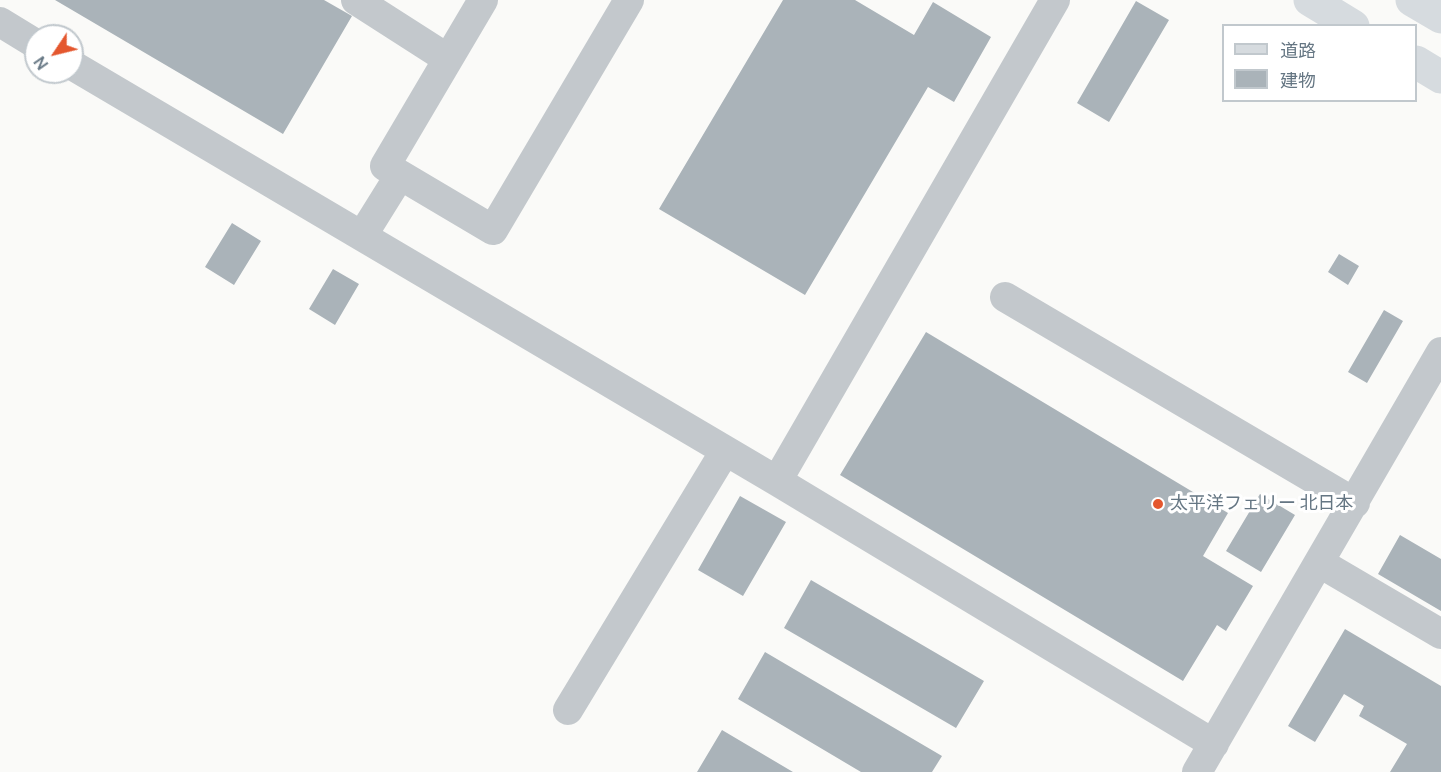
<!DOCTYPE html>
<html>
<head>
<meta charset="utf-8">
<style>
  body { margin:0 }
  #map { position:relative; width:1441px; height:772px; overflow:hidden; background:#fafaf8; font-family:Manrope,"Noto Sans JP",sans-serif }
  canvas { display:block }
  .legend { position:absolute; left:1222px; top:24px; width:195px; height:78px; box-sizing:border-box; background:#fff; border:2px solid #c1c8cd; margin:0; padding:8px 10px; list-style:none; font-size:18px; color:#657683 }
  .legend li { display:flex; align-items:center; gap:12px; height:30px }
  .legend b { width:30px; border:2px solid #c1c8cd }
  .north { position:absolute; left:24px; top:24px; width:60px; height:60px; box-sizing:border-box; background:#fff; border:2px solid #c1c8cd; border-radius:50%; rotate:235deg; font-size:16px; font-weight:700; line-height:24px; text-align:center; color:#657683 }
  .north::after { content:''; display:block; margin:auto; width:21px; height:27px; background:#e4572e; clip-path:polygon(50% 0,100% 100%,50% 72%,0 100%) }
</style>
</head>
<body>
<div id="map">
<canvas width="1441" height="772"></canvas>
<ul class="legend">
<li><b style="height:8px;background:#d6dbdf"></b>道路</li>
<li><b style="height:16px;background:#aab3b9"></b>建物</li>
</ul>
<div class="north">N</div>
</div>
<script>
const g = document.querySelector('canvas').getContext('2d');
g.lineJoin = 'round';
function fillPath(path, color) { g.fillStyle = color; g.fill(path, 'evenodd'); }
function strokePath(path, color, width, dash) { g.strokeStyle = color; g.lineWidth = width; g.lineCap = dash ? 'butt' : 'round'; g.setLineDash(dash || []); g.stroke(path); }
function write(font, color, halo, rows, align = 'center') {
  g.font = font + ' Manrope,"Noto Sans JP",sans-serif'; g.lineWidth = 6; g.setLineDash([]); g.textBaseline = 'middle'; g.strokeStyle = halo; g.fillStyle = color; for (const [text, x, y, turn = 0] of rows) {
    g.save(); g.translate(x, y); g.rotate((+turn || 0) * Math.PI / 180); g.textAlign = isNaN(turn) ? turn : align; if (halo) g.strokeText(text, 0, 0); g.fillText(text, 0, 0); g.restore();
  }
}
fillPath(new Path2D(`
  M55,0H324L352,16L283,134Z
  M783,0H855L914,35L933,2L991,37L954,102L928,87L805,295L659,209Z
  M1136,1L1169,20L1109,122L1077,103Z
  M232,223L261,241L234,285L205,267Z
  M1339,254L1359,266L1348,285L1328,272Z
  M333,269L359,284L335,325L309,309Z
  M1384,310L1403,321L1367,383L1348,372Z
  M926,332L1228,513L1203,556L1253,586L1226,631L1217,625L1183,681L840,475Z
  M1260,494L1295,515L1261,572L1226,551Z
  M740,496L786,522L743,596L698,570Z
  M1400,535L1441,559V611L1378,574Z
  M811,580L984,681L956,728L784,628Z
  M1345,629L1441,686V772H1390L1407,744L1359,716L1364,706L1344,694L1315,742L1288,726Z
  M765,652L942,756L932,772H861L738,699Z
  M722,730L793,772H697Z`), '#aab3b9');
strokePath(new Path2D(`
  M356,0L448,59
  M483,0L385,166L493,230L629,0
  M0,22L36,44
  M72,65L777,481L1214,744
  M362,236L400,175
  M1005,297L1355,503
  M777,481L1055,0
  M1320,563L1441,634
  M568,710L725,451
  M1197,772L1441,352`), '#c3c8cc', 30);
strokePath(new Path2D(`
  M1310,0L1353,26
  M1412,0L1441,17
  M1416,62L1441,77`), '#d6dbdf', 33);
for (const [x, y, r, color] of [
  [1158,504,6,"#e4572e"]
]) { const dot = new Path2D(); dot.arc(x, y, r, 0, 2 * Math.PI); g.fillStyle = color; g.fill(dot); strokePath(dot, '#fff', 2); }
write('18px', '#657683', '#fff', [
  ["太平洋フェリー 北日本",1170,504]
], 'left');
</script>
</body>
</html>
